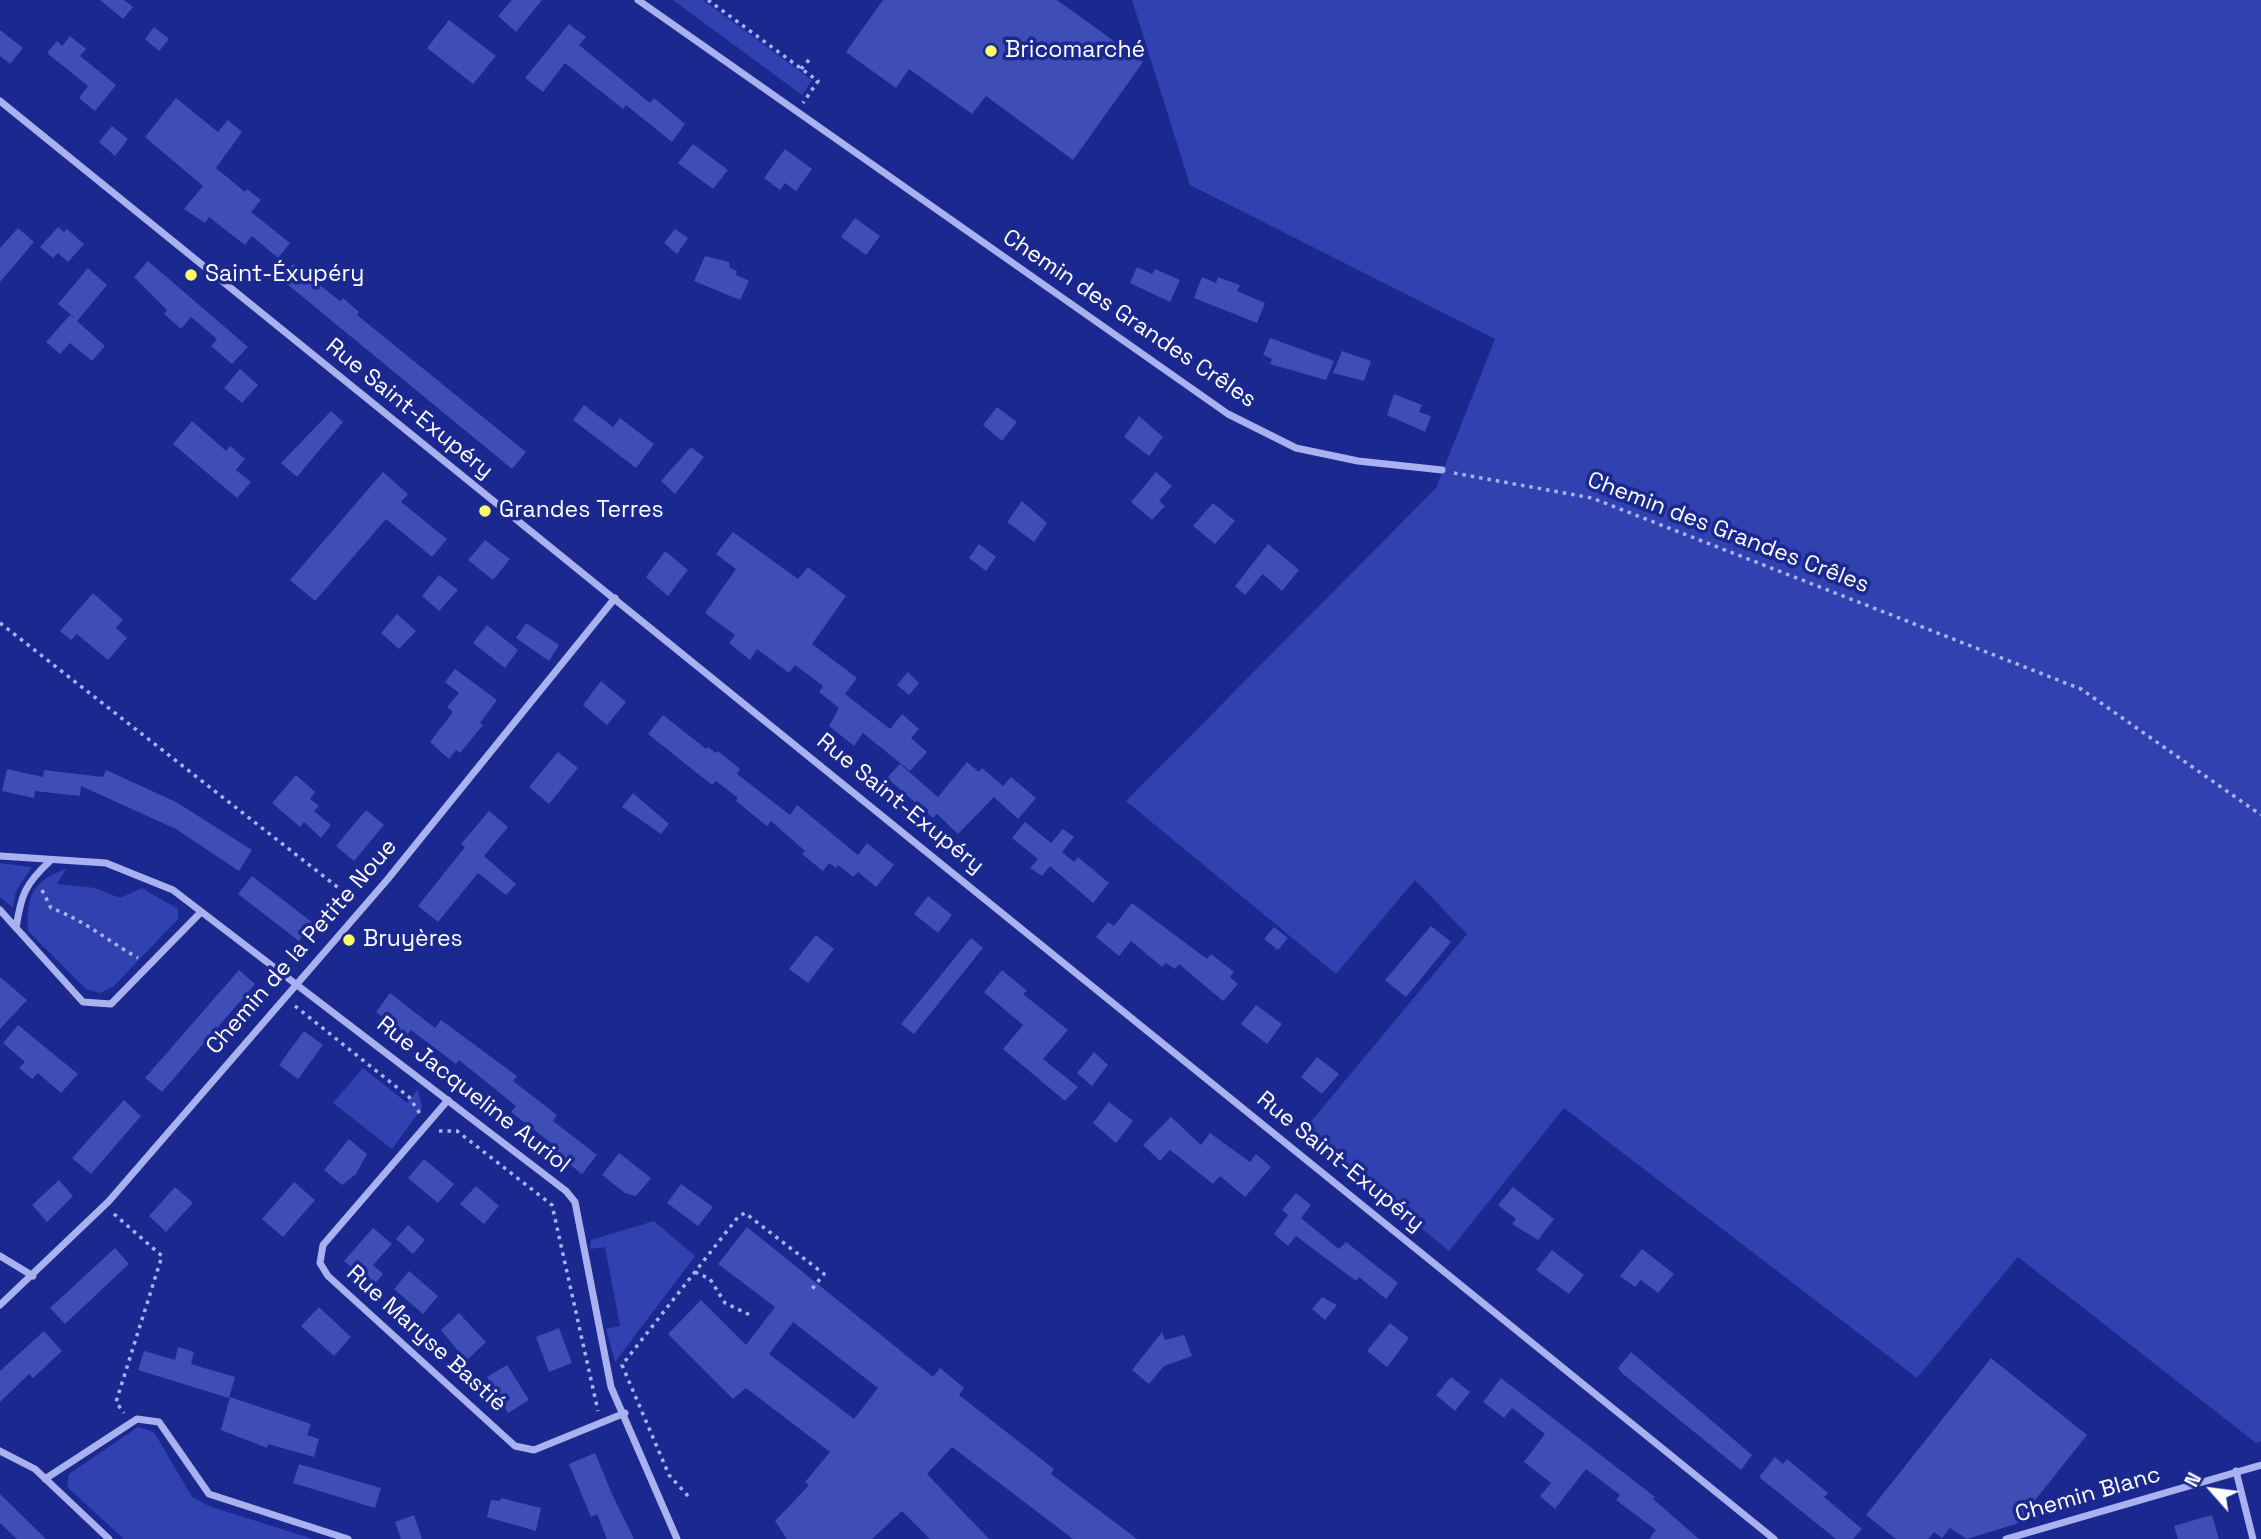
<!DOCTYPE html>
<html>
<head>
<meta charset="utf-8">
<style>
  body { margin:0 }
  #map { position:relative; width:2261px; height:1539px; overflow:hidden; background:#1a2890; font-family:"Space Grotesk",sans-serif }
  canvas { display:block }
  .north { position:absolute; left:2177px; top:1455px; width:70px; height:70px; -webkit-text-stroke:5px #1a2890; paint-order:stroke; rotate:298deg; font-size:19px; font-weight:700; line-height:28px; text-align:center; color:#fff }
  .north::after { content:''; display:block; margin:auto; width:24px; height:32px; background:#fff; clip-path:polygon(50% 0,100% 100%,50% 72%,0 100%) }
</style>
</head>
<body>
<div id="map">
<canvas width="2261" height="1539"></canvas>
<div class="north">N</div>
</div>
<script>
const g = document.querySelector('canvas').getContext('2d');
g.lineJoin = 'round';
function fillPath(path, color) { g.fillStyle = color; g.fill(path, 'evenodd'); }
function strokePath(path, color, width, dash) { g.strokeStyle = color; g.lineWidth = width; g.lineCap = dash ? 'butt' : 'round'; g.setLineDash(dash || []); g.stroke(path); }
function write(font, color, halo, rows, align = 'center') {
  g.font = font + ' "Space Grotesk",sans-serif'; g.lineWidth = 7; g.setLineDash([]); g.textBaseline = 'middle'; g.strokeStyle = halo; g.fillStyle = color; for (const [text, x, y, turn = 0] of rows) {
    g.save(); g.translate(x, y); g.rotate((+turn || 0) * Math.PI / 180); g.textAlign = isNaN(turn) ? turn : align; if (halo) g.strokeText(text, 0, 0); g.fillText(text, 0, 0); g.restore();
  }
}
fillPath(new Path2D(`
  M673,0H703L812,80L802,95Z
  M1132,0H2261V1441L2256,1443L2018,1257L1917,1378L1564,1108L1449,1251L1303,1131L1467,934L1415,880L1336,974L1126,801L1436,488L1495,339L1190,185Z
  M0,863L32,867L16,891L13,908L0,897Z
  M66,869L57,884L95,888L120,898L142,888L178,909V919L114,986L100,993L86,989L28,931C26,897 32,881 66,869Z
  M363,1068L407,1103L418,1089L422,1108L392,1149L333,1103Z
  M654,1221L695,1256L615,1362L606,1329L620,1326L605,1247L590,1249L591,1240Z
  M138,1427L154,1432L192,1497L209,1506L313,1539H124L67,1487L69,1474Z`), '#3141b0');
fillPath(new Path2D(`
  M100,0H124L133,7L123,19Z
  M512,0H542L516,32L498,16Z
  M883,0H1057L1143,62L1073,160L986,96L972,114L909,69L896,88L846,52Z
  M449,20L496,56L473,84L427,48Z
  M569,24L586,37L579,45L650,103L654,98L685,124L672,142L626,105L623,109L565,63L543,92L525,78Z
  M154,27L169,39L159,51L145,39Z
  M0,30L23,48L10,64L0,56Z
  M70,36L86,49L80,56L116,85L95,111L79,98L88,86L47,53L57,41L62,46Z
  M176,98L218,132L228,120L242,132L216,168L245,192L247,189L261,200L251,212L290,243L278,258L252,236L245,245L209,217L205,223L184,209L203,186L145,137Z
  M112,126L128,139L115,156L99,142Z
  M693,144L728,170L713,189L678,163Z
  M785,149L812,169L796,191L785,183L780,190L764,178Z
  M855,218L880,236L866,255L841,237Z
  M58,227L64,232L67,229L84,244L68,262L58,253L53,258L40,247Z
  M18,228L34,242L0,282V248Z
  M675,229L688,238L677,254L664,243Z
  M705,256L729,262L730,268L737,271L736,275L749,281L740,300L694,281Z
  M148,261L248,347L232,364L211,346L217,339L191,317L181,329L164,314L167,310L134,277Z
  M293,264L340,301L343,298L359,312L357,315L526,452L512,469L281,279Z
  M1137,267L1152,274L1155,269L1180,280L1170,302L1130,283Z
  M88,268L107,285L77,321L105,346L92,361L70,343L60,354L46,342L70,315L76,319L58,304Z
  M1202,277L1216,283L1218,277L1240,285L1237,291L1265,303L1257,323L1194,298Z
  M1270,338L1334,361L1326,380L1270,364L1272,359L1263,355Z
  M1342,351L1371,361L1364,381L1333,373Z
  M240,369L258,385L242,403L224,388Z
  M1394,394L1422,405L1419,412L1431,416L1425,432L1387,415Z
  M584,405L613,427L620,418L654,444L636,468L573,420Z
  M997,407L1017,422L1002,441L983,425Z
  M331,411L343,422L297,477L281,463Z
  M1139,416L1163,437L1149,456L1124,437Z
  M192,421L226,451L230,446L245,459L236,470L251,482L237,498L173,444Z
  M691,447L704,457L675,494L661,481Z
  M383,472L408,494L401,502L447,539L432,557L386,519L315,601L290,580Z
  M1156,472L1172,486L1159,501L1165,506L1152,520L1131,502Z
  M1022,501L1047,523L1034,542L1007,522Z
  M1213,503L1235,521L1215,544L1193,526Z
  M733,532L798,579L808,567L846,596L812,644L857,678L845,694L890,729L902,714L919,729L911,738L927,752L910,771L863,733L854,746L829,726L839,708L819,692L823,686L795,665L789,673L757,649L750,660L729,643L735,635L705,613L736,569L716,554Z
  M485,540L510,559L493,580L468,560Z
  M979,544L996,557L986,571L969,558Z
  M1268,544L1299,570L1282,591L1263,574L1245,595L1235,586Z
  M665,551L688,570L668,596L646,577Z
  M439,575L458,590L439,611L422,596Z
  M93,593L123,620L116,628L127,638L108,660L77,634L71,640L60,631Z
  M397,614L416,631L399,649L381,633Z
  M526,623L559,645L549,661L516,638Z
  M487,625L518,650L505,668L473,643Z
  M455,669L497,700L480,723L483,725L460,753L456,750L449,759L430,742L453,712L447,707L459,693L445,682Z
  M908,672L919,683L909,695L897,685Z
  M601,681L626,702L607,725L583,705Z
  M663,715L706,749L708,747L716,753L718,751L740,769L737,774L790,815L797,805L858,855L867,843L894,865L876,887L858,872L853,877L838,865L836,868L829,863L823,871L802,854L805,851L771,821L767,826L736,801L738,798L716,781L712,785L648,734Z
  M558,752L578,768L549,804L529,787Z
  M967,762L979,772L982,768L1003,786L1011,777L1036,798L1018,819L994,797L958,834L937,814L933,818L887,778L900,764L938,797Z
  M7,769L43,777L44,770L103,777L106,770L176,802L252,850L239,871L176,829L81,786L80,796L35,791L34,798L2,791Z
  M296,775L315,792L310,799L319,806L314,811L331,825L321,838L304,822L300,827L272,803Z
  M633,793L669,824L661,834L622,807Z
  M366,810L384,825L354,861L336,846Z
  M489,811L508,827L484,856L516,884L506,895L478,873L438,922L418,906L465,847L461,844Z
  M1025,822L1051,843L1063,829L1074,837L1062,852L1074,862L1078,857L1109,883L1093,903L1050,866L1042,876L1030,868L1038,859L1012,838Z
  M252,876L313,923L299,941L238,894Z
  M928,896L952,915L938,933L914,914Z
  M1132,903L1207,959L1211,954L1234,972L1230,977L1238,984L1223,1001L1179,964L1175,969L1166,963L1162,967L1131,941L1119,956L1096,937L1108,922L1114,926Z
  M1431,926L1451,942L1406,997L1385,980Z
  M1274,927L1288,938L1278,950L1264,939Z
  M816,935L834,949L808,983L789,969Z
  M971,938L983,948L914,1034L901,1024Z
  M239,970L255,984L162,1092L145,1078Z
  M1002,970L1027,991L1023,994L1068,1030L1043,1059L1078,1087L1065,1101L1003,1049L1023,1025L984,992Z
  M0,977L27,1000L0,1029Z
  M390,993L435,1028L441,1020L517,1076L513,1081L557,1115L553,1121L597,1155L582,1174L551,1150L555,1146L511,1112L516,1106L459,1060L456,1064L411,1030L406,1036L376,1012Z
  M1256,1005L1282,1024L1267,1044L1241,1024Z
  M18,1025L78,1074L61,1093L38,1073L32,1079L19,1068L25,1062L3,1043Z
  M304,1031L323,1045L298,1079L279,1065Z
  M1094,1052L1108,1065L1092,1086L1077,1073Z
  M1317,1057L1339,1074L1322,1094L1301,1077Z
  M124,1100L141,1116L91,1174L72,1158Z
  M1109,1102L1133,1121L1116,1143L1093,1123Z
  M1171,1117L1201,1145L1210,1133L1250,1162L1256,1154L1271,1167L1245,1197L1220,1176L1213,1184L1170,1150L1160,1161L1143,1145Z
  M349,1139L367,1154L356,1174L342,1185L324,1170Z
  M619,1153L651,1178L636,1196L625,1193L602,1175Z
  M424,1159L454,1184L438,1203L408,1178Z
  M59,1180L73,1196L47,1222L32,1205Z
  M294,1182L315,1200L283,1237L262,1219Z
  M681,1184L713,1207L698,1226L667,1203Z
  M476,1186L499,1206L484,1224L460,1204Z
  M175,1187L193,1203L166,1232L149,1216Z
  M1513,1187L1554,1219L1538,1240L1512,1224L1516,1219L1498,1205Z
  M1296,1193L1311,1205L1301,1218L1339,1249L1346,1242L1398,1283L1386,1299L1359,1277L1356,1281L1296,1236L1288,1246L1274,1234L1288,1215L1282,1210Z
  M408,1225L425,1240L413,1254L396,1239Z
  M747,1227L933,1377L940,1368L964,1388L959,1395L1054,1469L1051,1474L1137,1539H1073L952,1447L927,1474L989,1539H930L902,1511L872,1539H787L775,1521L809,1485L805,1482L830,1452L746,1388L733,1399L668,1334L701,1300L746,1345L775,1307L718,1264ZM793,1322L878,1388L854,1419L769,1354Z
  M373,1228L392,1244L373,1265L383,1274L373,1286L344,1261Z
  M115,1248L129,1264L65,1324L50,1308Z
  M1642,1249L1674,1274L1658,1293L1641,1280L1635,1287L1620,1276Z
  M1552,1250L1584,1275L1569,1294L1536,1270Z
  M409,1271L438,1296L423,1314L394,1289Z
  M1322,1297L1337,1305L1325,1320L1312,1309Z
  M319,1307L351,1337L334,1356L301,1326Z
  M459,1313L486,1342L466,1361L441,1330Z
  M1390,1323L1409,1338L1387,1367L1367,1351Z
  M559,1328L572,1363L549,1372L536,1337Z
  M44,1331L62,1351L33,1378L29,1374L0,1402V1371Z
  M1162,1332L1165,1340L1184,1335L1192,1356L1164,1366L1149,1384L1132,1370Z
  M178,1347L194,1352L191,1364L235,1377L229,1398L138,1370L144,1351L175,1360Z
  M1631,1352L1752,1455L1741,1470L1623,1374L1618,1368Z
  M1991,1358L2087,1435L2016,1524L1967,1539L1950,1528L1942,1538L1934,1532L1928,1539H1896L1866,1515Z
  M507,1365L529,1400L508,1413L487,1377Z
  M1451,1377L1470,1392L1455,1411L1436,1395Z
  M1501,1378L1655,1497L1653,1499L1699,1539H1649L1656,1530L1616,1500L1620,1495L1586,1469L1555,1509L1540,1496L1551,1483L1524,1462L1545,1434L1512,1408L1504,1418L1483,1402Z
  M230,1397L311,1424L307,1435L319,1439L314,1457L268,1444L267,1448L221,1430Z
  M595,1453L612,1494L634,1539H607L597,1514L591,1517L569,1464Z
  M1775,1457L1783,1464L1787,1459L1828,1493L1824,1497L1862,1529L1853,1539H1836L1759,1477Z
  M299,1464L381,1488L375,1508L293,1483Z
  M0,1494L46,1539H17L0,1523Z
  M501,1498L541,1508L536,1531L487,1517L491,1500L500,1501Z
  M414,1515L422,1539H401L395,1522Z
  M2212,1515L2219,1539H2178L2174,1526Z`), '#3e4eb6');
strokePath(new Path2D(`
  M708,0L818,81L803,103
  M801,69L809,60
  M1454,473L1592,498L2081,689L2261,815
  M0,623L354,900
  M42,890L51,908C84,920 108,941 138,958
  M295,1006L409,1097L421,1115
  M439,1131H457L552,1205L598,1411
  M114,1214L162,1256L116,1402L124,1413
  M695,1272L710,1279L725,1303L750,1315
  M688,1496L669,1475L622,1365L738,1217L745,1213L824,1274L812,1289`), '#a9b2ef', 3.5, [3.5, 5]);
strokePath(new Path2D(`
  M638,0L1228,414L1296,448L1358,461L1442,470
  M0,101L1774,1539
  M0,856L106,863L173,890L566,1191L575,1202L611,1387L677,1539
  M0,910L83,1002L111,1004L201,912
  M16,928C21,895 25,884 50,861
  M448,1100L323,1245L320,1263L328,1276L515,1446L534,1450L625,1413
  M0,1256L33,1276
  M0,1305L109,1201L387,880L615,598
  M0,1451L35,1469L109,1539
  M2236,1471L2253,1539
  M45,1479L137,1419L159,1422L209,1494L348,1539
  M2006,1539L2261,1465`), '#a9b2ef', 7);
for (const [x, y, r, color] of [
  [991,51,7,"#faff66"],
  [191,275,7,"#faff66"],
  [485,511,7,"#faff66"],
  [349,940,7,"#faff66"]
]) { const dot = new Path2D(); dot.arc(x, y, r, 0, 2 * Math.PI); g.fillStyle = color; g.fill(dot); strokePath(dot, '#1a2890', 2.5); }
write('23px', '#fff', '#1a2890', [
  ["Bricomarché",1005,51],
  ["Saint-Éxupéry",205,275],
  ["Grandes Terres",499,511],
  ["Bruyères",363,940]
], 'left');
write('23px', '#fff', '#1a2890', [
  ["Chemin des Grandes Crêles",1129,319,34],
  ["Rue Saint-Exupéry",409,409,39],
  ["Chemin des Grandes Crêles",1728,533,21],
  ["Rue Saint-Exupéry",900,804,39],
  ["Chemin de la Petite Noue",302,947,-49],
  ["Rue Jacqueline Auriol",473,1095,38],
  ["Rue Saint-Exupéry",1340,1162,39],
  ["Rue Maryse Bastié",426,1339,42],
  ["Chemin Blanc",2088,1495,-16]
]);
</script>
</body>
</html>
